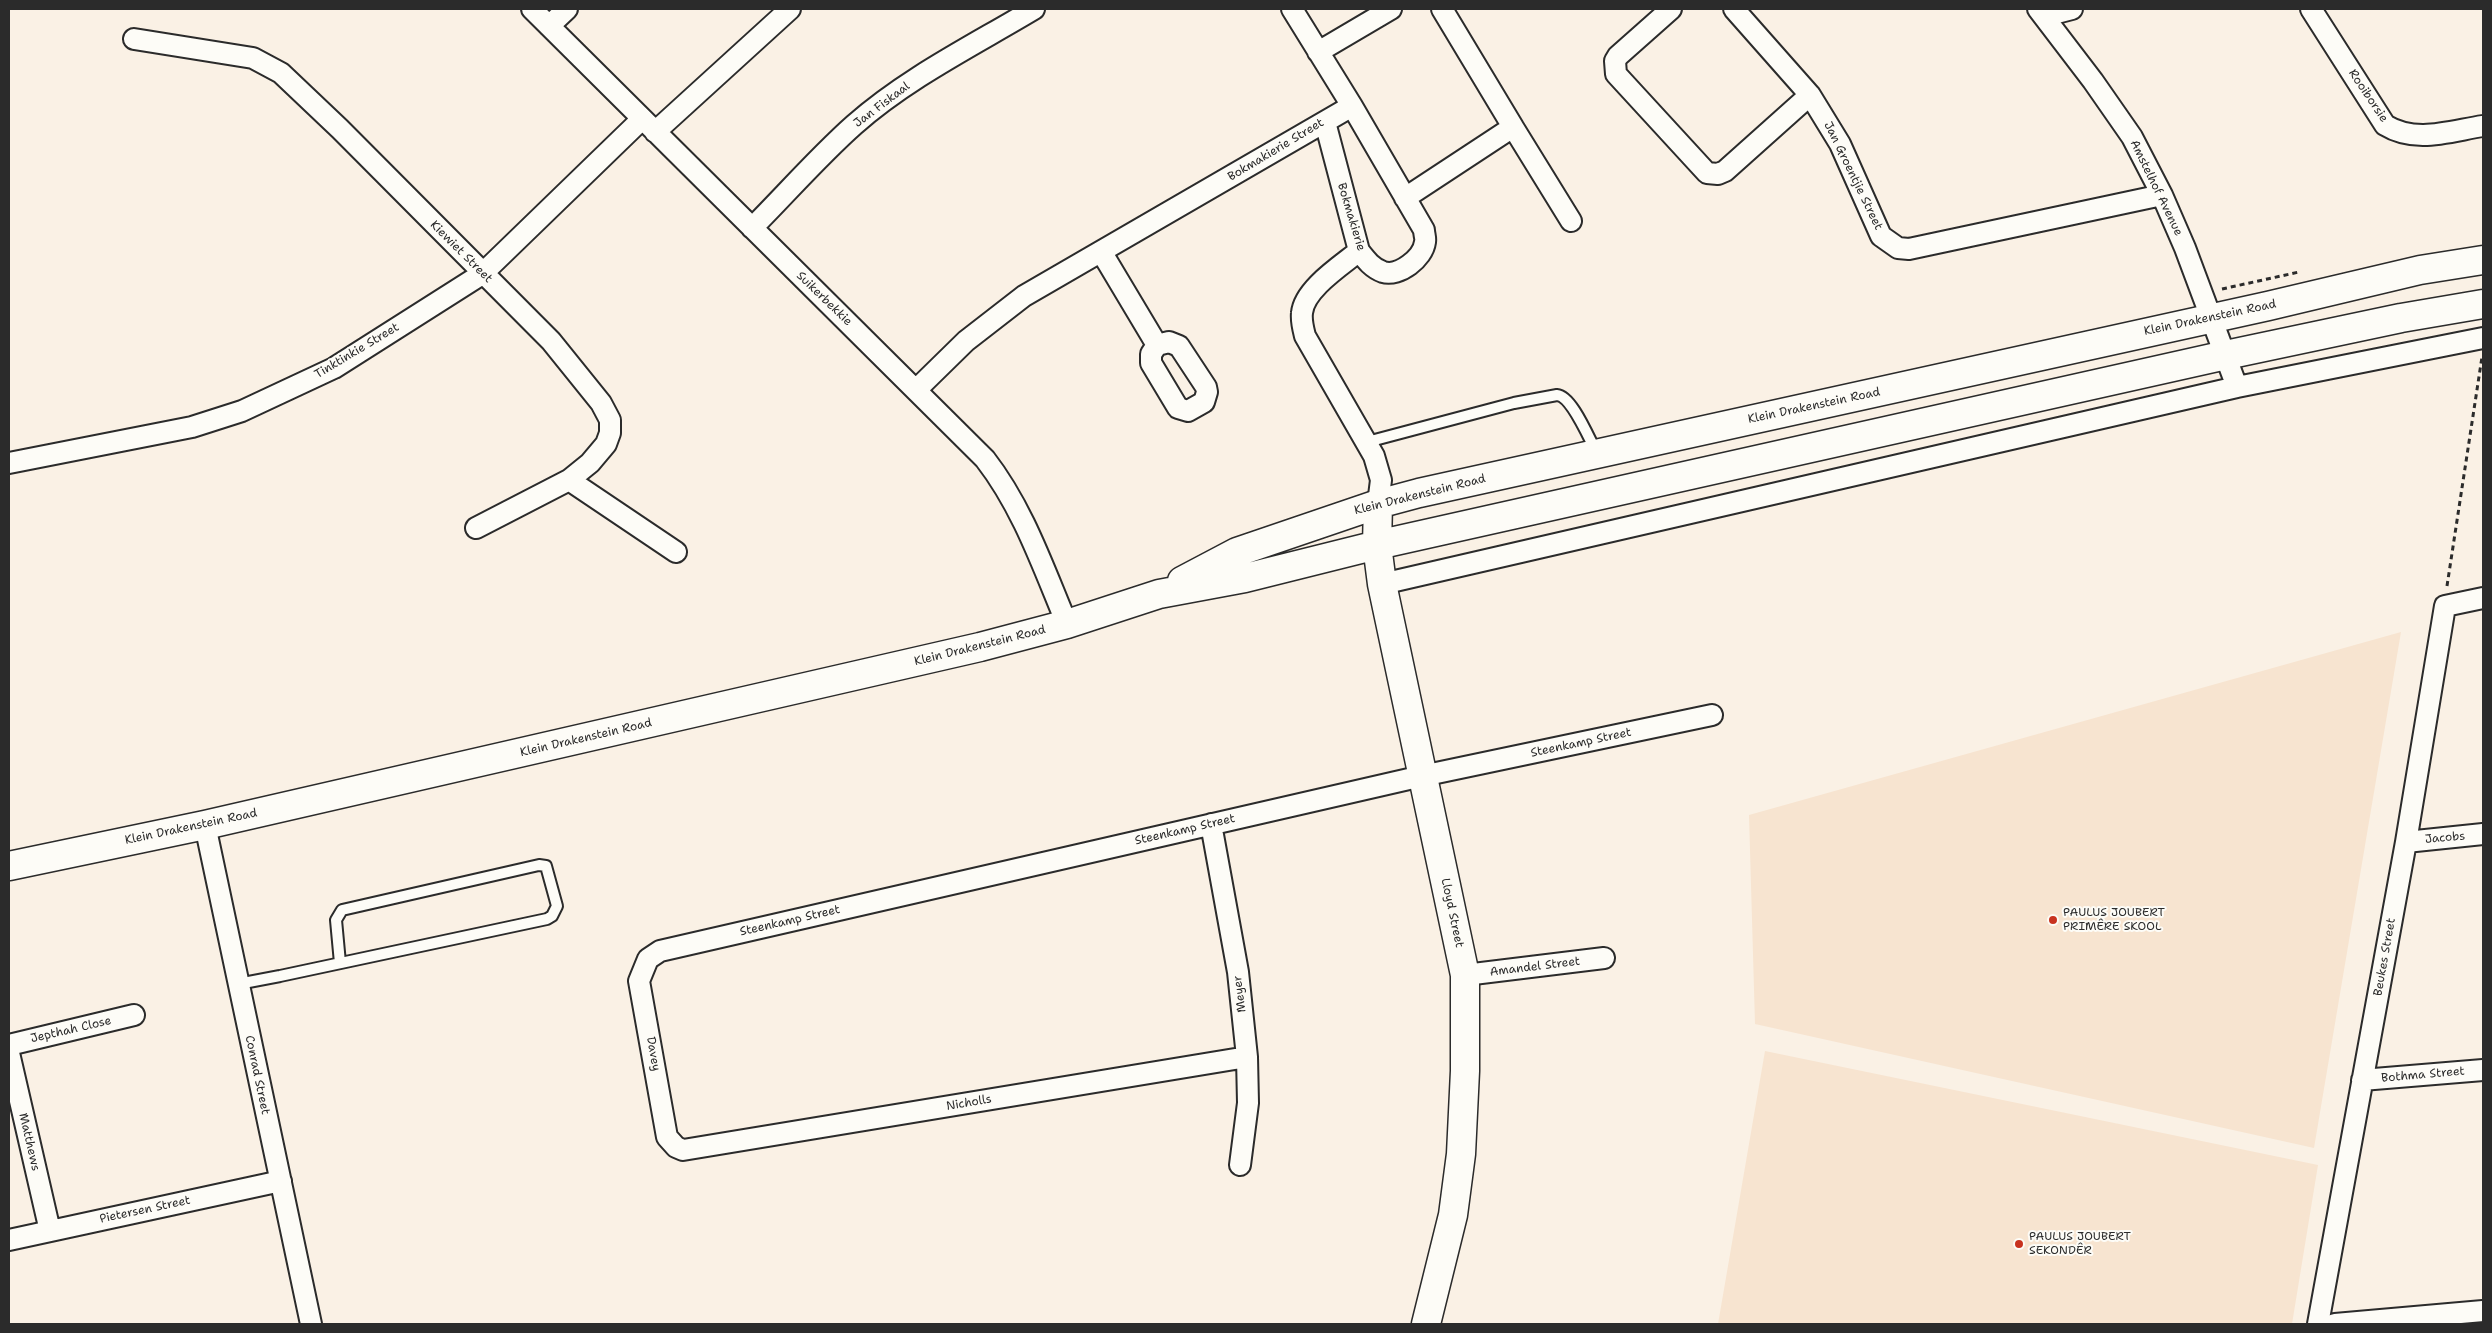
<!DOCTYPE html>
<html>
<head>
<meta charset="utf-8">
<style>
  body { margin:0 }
  #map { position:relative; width:2492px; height:1333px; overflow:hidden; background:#faf1e5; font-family:"Shantell Sans",sans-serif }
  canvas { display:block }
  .frame { position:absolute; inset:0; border:10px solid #2b2b2b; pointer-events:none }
</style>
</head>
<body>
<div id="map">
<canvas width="2492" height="1333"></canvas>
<div class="frame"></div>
</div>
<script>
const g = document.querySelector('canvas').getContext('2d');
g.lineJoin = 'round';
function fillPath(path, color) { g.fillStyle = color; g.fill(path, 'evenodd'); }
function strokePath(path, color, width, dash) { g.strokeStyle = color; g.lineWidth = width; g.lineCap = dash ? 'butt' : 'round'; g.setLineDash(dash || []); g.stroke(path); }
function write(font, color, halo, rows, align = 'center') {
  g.font = font + ' "Shantell Sans",sans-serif'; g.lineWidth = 4; g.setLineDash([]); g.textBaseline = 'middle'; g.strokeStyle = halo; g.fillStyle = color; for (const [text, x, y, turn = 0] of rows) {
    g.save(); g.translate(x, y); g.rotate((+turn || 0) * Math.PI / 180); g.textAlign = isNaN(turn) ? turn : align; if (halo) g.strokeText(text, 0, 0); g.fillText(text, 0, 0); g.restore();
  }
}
fillPath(new Path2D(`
  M2401,632L2314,1148L1755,1024L1749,815Z
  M1765,1051L2318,1165L2292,1324H1718Z`), '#f7e4d0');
const lane = new Path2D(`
  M1367,442L1514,403L1557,395C1572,396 1589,439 1597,453
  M238,984L280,976L547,919L552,916L557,906L546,866L539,865L342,910L336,920L340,963`);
const street = new Path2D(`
  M532,9L985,459C1023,508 1043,567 1067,624
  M1292,9L1352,106L1424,230C1424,234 1426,239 1425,242C1423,258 1399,277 1383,272C1372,268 1366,260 1359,251L1325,122
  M1671,9L1618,56L1615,61L1616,74L1707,173L1718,174L1725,171L1810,95
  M1734,9L1810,95L1840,144L1881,236L1898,248L1909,249L2162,195
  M2038,9L2093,81L2132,137L2162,195L2185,248L2237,387
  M2311,9L2385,125C2416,144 2450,131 2483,126
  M2045,16L2072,9
  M549,26L567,9
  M134,39L253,58L281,73L340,129L551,341L601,403L610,420V433L606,444L590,463L569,480L476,528
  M1318,52L1391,9
  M1513,127L1571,221
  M655,132L790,9
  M1405,198L1513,127L1442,9
  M752,228C786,194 818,157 854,125C907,78 974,45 1034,9
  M1359,251C1342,265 1304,289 1302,313C1301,321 1303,328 1305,336L1374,456L1381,480L1378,504
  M1102,253L1157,345L1169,342L1179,346L1206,387L1207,392L1204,402L1188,411L1178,408L1151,363V354L1157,345
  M917,389L966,341L1024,296L1352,106
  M9,463L192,427L242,411L334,368L482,274L642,119
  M569,480L676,552
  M1382,584L2237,387L2483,338
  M1211,824L1238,972L1247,1057L1248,1103L1240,1165
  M205,825L311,1324
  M2406,842L2483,834
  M1465,975L1604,958
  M9,1045L134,1015
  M9,1053L50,1231
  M1247,1057L683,1150L676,1147L667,1137L639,981L648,959L660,951L1422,776L1712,715
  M2362,1080L2483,1070
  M9,1240L281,1181
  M2318,1324L2406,842L2445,606L2483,598
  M2335,1324L2483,1311`);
const secondary = new Path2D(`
  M1378,504L1377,545L1382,584L1465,975V1071L1461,1154L1453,1215L1426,1324
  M1182,581L1237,552L1378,504L1419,493L2268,306L2420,270L2483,260
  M9,866L205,825L980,647L1067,624L1159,594L1245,578L1377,545L2226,355L2401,318L2483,304`);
strokePath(lane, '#2b2b2b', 14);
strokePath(street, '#2b2b2b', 24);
strokePath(secondary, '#2b2b2b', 31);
strokePath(new Path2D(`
  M2222,289L2299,272
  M2447,586L2482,357`), '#2b2b2b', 3, [5, 4]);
strokePath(lane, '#fdfcf7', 10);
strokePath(street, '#fdfcf7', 20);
strokePath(secondary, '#fdfcf7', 28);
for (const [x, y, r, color] of [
  [2053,920,5,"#c8321e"],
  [2019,1244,5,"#c8321e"]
]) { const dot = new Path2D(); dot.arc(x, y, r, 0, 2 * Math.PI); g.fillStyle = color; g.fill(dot); strokePath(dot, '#fdfcf7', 2); }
write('12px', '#2b2b2b', '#fdfcf7', [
  ["Rooiborsie",2368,96,56],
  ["Jan Fiskaal",882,105,-37],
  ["Bokmakierie Street",1276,150,-31],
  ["Jan Groentjie Street",1853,176,64],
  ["Amstelhof Avenue",2156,188,64],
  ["Bokmakierie",1351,217,73],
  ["Kiewiet Street",461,252,45],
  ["Suikerbekkie",824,299,44],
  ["Klein Drakenstein Road",2210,318,-12],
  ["Tinktinkie Street",357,351,-31],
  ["Klein Drakenstein Road",1814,406,-12],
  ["Klein Drakenstein Road",1420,495,-14],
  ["Klein Drakenstein Road",980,646,-14],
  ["Klein Drakenstein Road",586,738,-13],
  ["Steenkamp Street",1581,743,-12],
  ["Klein Drakenstein Road",191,827,-12],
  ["Steenkamp Street",1185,830,-13],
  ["Jacobs",2445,838,-5],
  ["Lloyd Street",1452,913,78],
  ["Steenkamp Street",790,921,-13],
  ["Beukes Street",2385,957,-80],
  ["Amandel Street",1535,967,-7],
  ["Meyer",1240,994,-97],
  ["Jepthah Close",71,1030,-13],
  ["Davey",653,1054,80],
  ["Conrad Street",257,1075,78],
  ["Bothma Street",2423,1075,-5],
  ["Nicholls",969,1103,-10],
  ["Matthews",29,1142,77],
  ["Pietersen Street",145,1210,-12]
]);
write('12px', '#2b2b2b', '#fdfcf7', [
  ["PAULUS JOUBERT",2063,913],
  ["PRIMÊRE SKOOL",2063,927],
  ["PAULUS JOUBERT",2029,1237],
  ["SEKONDÊR",2029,1251]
], 'left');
</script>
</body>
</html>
